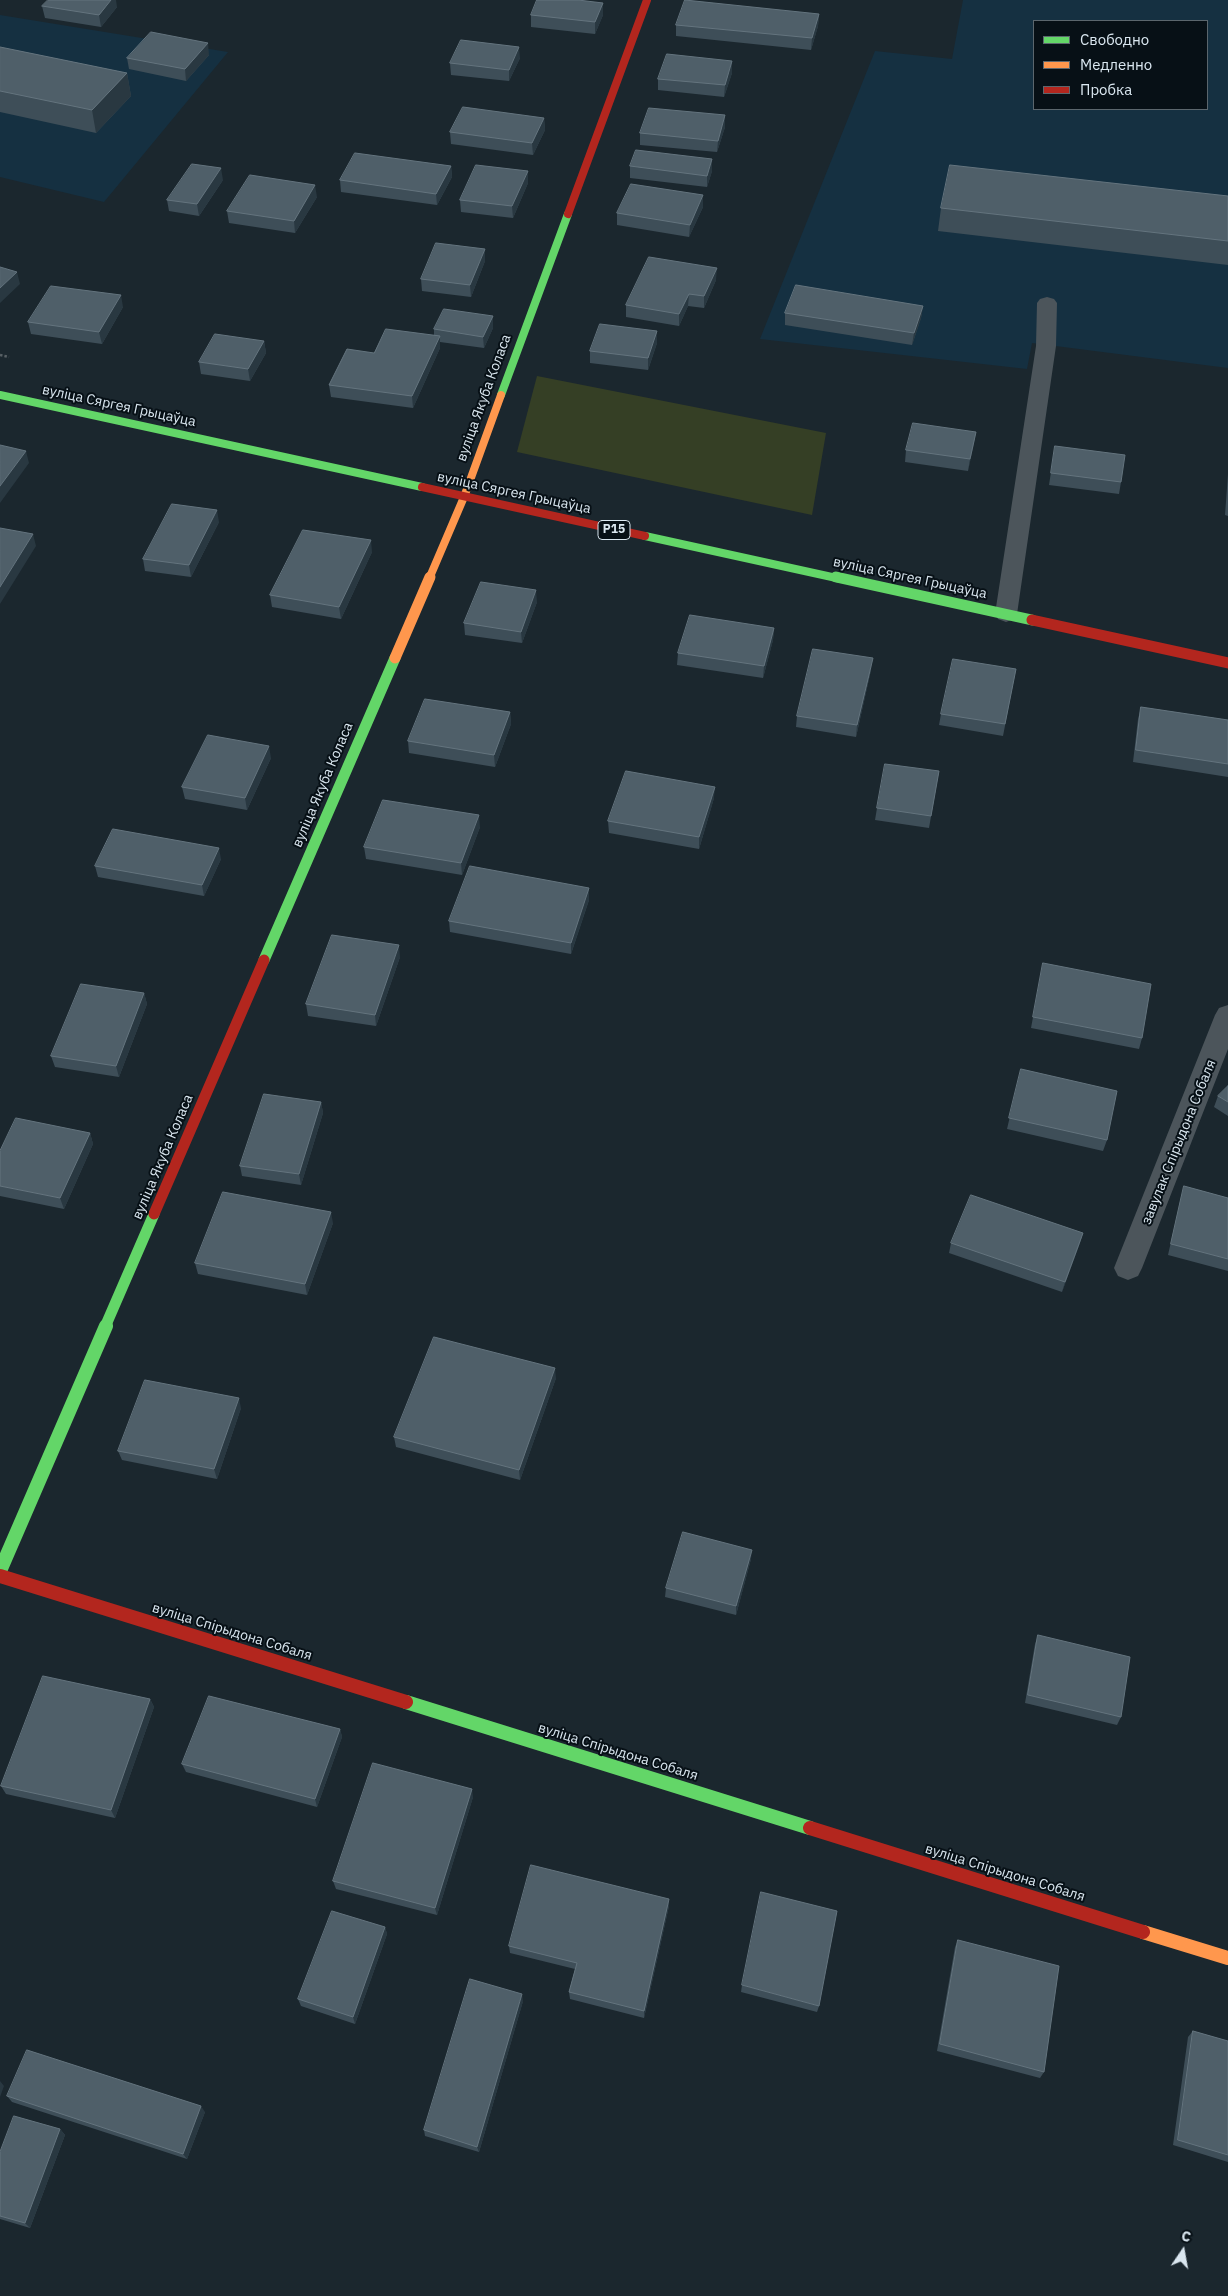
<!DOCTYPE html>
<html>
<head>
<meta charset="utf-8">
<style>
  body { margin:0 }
  #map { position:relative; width:1228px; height:2296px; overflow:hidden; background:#1b272e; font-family:"IBM Plex Sans",sans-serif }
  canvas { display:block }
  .legend { position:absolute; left:1033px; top:20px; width:175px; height:90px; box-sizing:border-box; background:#071016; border:1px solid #5b666d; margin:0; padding:6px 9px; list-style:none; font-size:15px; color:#dae7f0 }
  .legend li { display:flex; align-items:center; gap:10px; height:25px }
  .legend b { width:25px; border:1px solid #5b666d }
  .north { position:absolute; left:1158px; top:2226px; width:50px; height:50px; -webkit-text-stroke:4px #071016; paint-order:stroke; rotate:12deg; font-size:14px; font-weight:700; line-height:20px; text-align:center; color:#dae7f0 }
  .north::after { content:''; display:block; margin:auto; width:18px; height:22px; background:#dae7f0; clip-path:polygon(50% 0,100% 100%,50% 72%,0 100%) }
</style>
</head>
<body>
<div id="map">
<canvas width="1228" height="2296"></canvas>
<ul class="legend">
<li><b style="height:6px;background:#63d668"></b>Свободно</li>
<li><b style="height:6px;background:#ff974d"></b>Медленно</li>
<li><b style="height:6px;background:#b3261e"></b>Пробка</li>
</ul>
<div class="north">С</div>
</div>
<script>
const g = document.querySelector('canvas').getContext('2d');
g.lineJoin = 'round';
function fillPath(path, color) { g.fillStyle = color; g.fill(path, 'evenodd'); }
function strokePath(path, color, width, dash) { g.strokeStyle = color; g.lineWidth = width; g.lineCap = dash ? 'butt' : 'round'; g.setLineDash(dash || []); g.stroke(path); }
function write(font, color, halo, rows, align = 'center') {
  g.font = font + ' "IBM Plex Sans",sans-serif'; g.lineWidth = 4; g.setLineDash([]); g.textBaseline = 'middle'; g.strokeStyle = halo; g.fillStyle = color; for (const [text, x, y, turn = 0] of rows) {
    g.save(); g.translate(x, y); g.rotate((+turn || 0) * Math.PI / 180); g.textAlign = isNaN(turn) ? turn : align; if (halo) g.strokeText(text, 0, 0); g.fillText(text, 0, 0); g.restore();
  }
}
fillPath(new Path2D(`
  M963,0H1228V368L1032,343L1027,369L760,339L875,51L952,59ZM1034,21H1207V109H1034Z
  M0,15L228,52L104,202L0,177Z`), '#153041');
fillPath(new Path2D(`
  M537,376L826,433L812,515L517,452Z`), '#353f25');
strokePath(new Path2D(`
  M0,355L9,357`), '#586065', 2.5, [2.5, 2]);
fillPath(new Path2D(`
  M1047,297L1054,299L1057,303L1056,346L1017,614L1014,619L1006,622L998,619L995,614L1036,346L1037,303L1040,299Z
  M1228,1005V1049L1142,1268L1138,1276L1128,1280L1118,1276L1114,1268L1215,1015L1219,1008Z`), '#4c555b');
strokePath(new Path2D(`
  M0,395L422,487
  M501,395L568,214
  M645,536L841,579`), '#63d668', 8);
strokePath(new Path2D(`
  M836,577L1032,620
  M264,960L395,658
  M105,1327L154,1214`), '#63d668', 11);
strokePath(new Path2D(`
  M0,1571L106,1326
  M406,1702L810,1828`), '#63d668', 14);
strokePath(new Path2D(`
  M429,579L464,497L501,395`), '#ff974d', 8);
strokePath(new Path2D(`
  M395,658L430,577`), '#ff974d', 11);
strokePath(new Path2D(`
  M1143,1932L1228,1958`), '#ff974d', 14);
strokePath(new Path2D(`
  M568,214L647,0
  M422,487L645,536`), '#b3261e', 8);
strokePath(new Path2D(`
  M1032,620L1228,663
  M154,1214L264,960`), '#b3261e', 11);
strokePath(new Path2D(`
  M0,1576L406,1702
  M810,1828L1143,1932`), '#b3261e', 14);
fillPath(new Path2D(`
  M582,1L603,15L595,34L531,27V15Z
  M42,6L117,7L101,27L45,18Z
  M819,14L818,26L811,50L676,36V25Z
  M0,47L127,73L131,96L96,133L0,112Z
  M209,55L186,81L129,69L127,58Z
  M520,58L509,81L451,75L450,63Z
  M732,73L724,97L658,90V79Z
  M544,118L545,130L533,155L451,144L450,132Z
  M725,127L717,152L640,145V133Z
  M451,166L452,177L437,205L341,192L340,180Z
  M630,166L712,171L707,187L630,178Z
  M223,180L199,216L169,211L167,200Z
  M528,183L513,218L461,212L460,200Z
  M1228,196V265L938,231L941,208Z
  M317,197L295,233L229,223L227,211Z
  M703,207L689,237L617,225V213Z
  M485,261L471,297L422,291L421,279Z
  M716,280L704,308L688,306L679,326L626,317V305Z
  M923,306L921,318L912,345L785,325V313Z
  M123,307L102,344L31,334L28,322Z
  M493,316V328L484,348L440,342V348L413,408L331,397L329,385L374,353L434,335V329Z
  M657,331V343L648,370L590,363V351Z
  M264,341L266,353L250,381L201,374L199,362Z
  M976,432L968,471L905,462L906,450Z
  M1055,446L1121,482L1119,494L1049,485Z
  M1228,474V516L1225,515Z
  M219,522L191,577L145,571L143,559Z
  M372,552L341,619L272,607L270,595Z
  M537,602L522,643L465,635L464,623Z
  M774,628L773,640L763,678L677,665L678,653Z
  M1016,669L1003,736L939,725L941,714Z
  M871,670L856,737L796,727L797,716Z
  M1141,707L1228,720V777L1133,762L1138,719Z
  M510,712L511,724L495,767L409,753L408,741Z
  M271,758L247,810L185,799L182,787Z
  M939,771L929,828L875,820L877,808Z
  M714,798L699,849L609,833L608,821Z
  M480,827L462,875L366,859L364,847Z
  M221,859L204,896L98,877L95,866Z
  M589,900L571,954L450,932L449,921Z
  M400,957L376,1026L308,1016L306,1004Z
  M1043,963L1142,1038L1139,1049L1031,1028Z
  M144,993L147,1004L119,1077L55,1067L51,1056Z
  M1021,1069L1107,1140L1103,1151L1007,1129Z
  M1228,1086V1116L1214,1107L1218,1096Z
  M321,1102L323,1113L301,1185L242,1176L240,1166Z
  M90,1133L93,1144L64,1209L0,1196V1151Z
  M1184,1186L1228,1198V1271L1168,1255L1181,1197Z
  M333,1223L307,1295L198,1274L195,1263Z
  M1083,1233L1080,1243L1062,1292L949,1253L951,1243Z
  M556,1378L520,1480L396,1447L394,1437Z
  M241,1408L217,1479L122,1460L118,1451Z
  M751,1559L736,1615L665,1597L666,1588Z
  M1038,1635L1121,1717L1117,1725L1025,1703L1035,1644Z
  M150,1699L154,1707L115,1818L6,1794L1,1786Z
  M340,1729L342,1737L317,1807L186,1772L182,1764Z
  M473,1797L437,1915L336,1889L333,1881Z
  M669,1906L644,2018L570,1999L569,1992L575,1969L510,1953L509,1946Z
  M385,1927L387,1934L355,2024L301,2006L298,1999Z
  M958,1940L1044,2072L1040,2078L937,2051L955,1947Z
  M742,1985L819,2006L817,2012L741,1992Z
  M523,2001L479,2152L425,2136L424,2130Z
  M1193,2031L1228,2041V2162L1173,2145L1188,2037Z
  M7,2096L205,2112L187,2159L12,2102Z
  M60,2129L65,2135L30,2228L0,2219V2152Z`), '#3e4e58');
fillPath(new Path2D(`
  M111,0H116L117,7L101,27L99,15Z
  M603,3V15L595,34V22Z
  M819,14L818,26L811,50L812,38Z
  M208,43L209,55L186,81L185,69Z
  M519,47L520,58L509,81V70Z
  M732,61V73L724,97L725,85Z
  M127,73L131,96L96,133L92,110Z
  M725,115V127L717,152L718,141Z
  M544,118L545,130L533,155L532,143Z
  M712,159V171L707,187V176Z
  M451,166L452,177L437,205L436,194Z
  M221,168L223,180L199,216L197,204Z
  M528,171V183L513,218L512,206Z
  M315,185L317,197L295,233L294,221Z
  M703,195V207L689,237L690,225Z
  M485,249V261L471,297L470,285Z
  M717,268L716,280L704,308V296Z
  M17,272L20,284L0,303V288Z
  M689,294L688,306L679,326V314Z
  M121,295L123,307L102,344L99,332Z
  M923,306L921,318L912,345L914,333Z
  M493,316V328L484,348L483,337Z
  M657,331V343L648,370V358Z
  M440,336V348L413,408L412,396Z
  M264,341L266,353L250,381L248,369Z
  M976,432L974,444L968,471L970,459Z
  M26,451L29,463L0,503V486Z
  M217,510L219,522L191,577L189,565Z
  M33,534L36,546L0,604V587Z
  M371,540L372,552L341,619L339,607Z
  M536,590L537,602L522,643L521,632Z
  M774,628L773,640L763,678L764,666Z
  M873,658L871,670L856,737L857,725Z
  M510,712L511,724L495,767L494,755Z
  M269,746L271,758L247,810L245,798Z
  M715,787L714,798L699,849V837Z
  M479,815L480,827L462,875L461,863Z
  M219,848L221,859L204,896L202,885Z
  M589,888V900L571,954V943Z
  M399,945L400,957L376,1026L375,1015Z
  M144,993L147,1004L119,1077L116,1066Z
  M321,1102L323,1113L301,1185L299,1174Z
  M90,1133L93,1144L64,1209L60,1198Z
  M331,1212L333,1223L307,1295L305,1284Z
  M1083,1233L1080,1243L1062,1292L1065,1282Z
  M555,1368L556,1378L520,1480L519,1470Z
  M239,1398L241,1408L217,1479L214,1469Z
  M752,1550L751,1559L736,1615V1606Z
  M150,1699L154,1707L115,1818L111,1810Z
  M340,1729L342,1737L317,1807L315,1799Z
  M472,1789L473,1797L437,1915L435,1908Z
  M669,1899V1906L644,2018V2011Z
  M385,1927L387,1934L355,2024L353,2017Z
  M522,1994L523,2001L479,2152L477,2147Z
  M0,2081L4,2086L0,2097Z
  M201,2106L205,2112L187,2159L183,2154Z
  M60,2129L65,2135L30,2228L25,2223Z`), '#293841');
const building = new Path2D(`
  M48,0H111L99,15L42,6Z
  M537,0H578L603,3L595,22L531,15Z
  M685,0L819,14L812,38L676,25Z
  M151,32L208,43L185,69L127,58Z
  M461,40L519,47L509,70L450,63Z
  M0,47L127,73L92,110L0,91Z
  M667,54L732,61L725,85L658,79Z
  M463,107L544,118L532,143L450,132Z
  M649,108L725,115L718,141L640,133Z
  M636,150L712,159L707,176L630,166Z
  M355,153L451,166L436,194L340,180Z
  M192,164L221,168L197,204L167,200Z
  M476,165L528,171L512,206L460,200Z
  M950,165L1228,196V241L941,208Z
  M250,175L315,185L294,221L227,211Z
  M631,184L703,195L690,225L617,213Z
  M436,243L485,249L470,285L421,279Z
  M649,257L717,268L704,296L689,294L679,314L626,305Z
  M0,267L17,272L0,288Z
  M796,285L923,306L914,333L785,313Z
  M51,286L121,295L99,332L28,322Z
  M444,309L493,316L483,337L434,329Z
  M600,324L657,331L648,358L590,351Z
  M386,329L440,336L412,396L329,385L347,349L374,353Z
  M215,334L264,341L248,369L199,362Z
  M913,423L976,432L970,459L906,450Z
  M0,445L26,451L0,486Z
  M1055,446L1125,455L1121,482L1051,473Z
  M172,504L217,510L189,565L143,559Z
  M0,528L33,534L0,587Z
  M303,530L371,540L339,607L270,595Z
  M481,582L536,590L521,632L464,623Z
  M690,615L774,628L764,666L678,653Z
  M813,649L873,658L857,725L797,716Z
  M953,659L1016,669L1005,724L941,714Z
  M425,699L510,712L494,755L408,741Z
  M1141,707L1228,720V764L1136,750Z
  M208,735L269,746L245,798L182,787Z
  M885,764L939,771L931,816L877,808Z
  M626,771L715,787L699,837L608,821Z
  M383,800L479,815L461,863L364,847Z
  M113,829L219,848L202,885L95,866Z
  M470,866L589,888L571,943L449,921Z
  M332,935L399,945L375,1015L306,1004Z
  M1043,963L1151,984L1142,1038L1033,1017Z
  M81,984L144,993L116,1066L51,1056Z
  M1021,1069L1117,1091L1107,1140L1009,1118Z
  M1228,1086V1102L1218,1096Z
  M264,1094L321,1102L299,1174L240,1166Z
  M16,1118L90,1133L60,1198L0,1186V1151Z
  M1184,1186L1228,1198V1259L1171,1244Z
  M223,1192L331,1212L305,1284L195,1263Z
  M971,1195L1083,1233L1065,1282L951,1243Z
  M434,1337L555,1368L519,1470L394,1437Z
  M145,1380L239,1398L214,1469L118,1451Z
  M683,1532L752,1550L736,1606L666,1588Z
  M1038,1635L1130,1657L1121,1717L1028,1695Z
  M43,1676L150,1699L111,1810L1,1786Z
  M209,1696L340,1729L315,1799L182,1764Z
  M373,1763L472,1789L435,1908L333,1881Z
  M531,1865L669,1899L644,2011L569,1992L577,1963L509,1946Z
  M761,1892L837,1911L819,2006L742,1985Z
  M332,1911L385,1927L353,2017L298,1999Z
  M958,1940L1059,1966L1044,2072L940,2044Z
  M470,1979L522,1994L477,2147L424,2130Z
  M1193,2031L1228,2041V2155L1178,2140Z
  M27,2050L201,2106L183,2154L7,2096Z
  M14,2116L60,2129L25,2223L0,2216V2152Z`);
fillPath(building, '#4f5f69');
strokePath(building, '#64747e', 1);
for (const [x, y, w] of [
  [614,530,32]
]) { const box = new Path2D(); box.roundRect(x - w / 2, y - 9.5, w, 19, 4); g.fillStyle = '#071016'; g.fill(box); strokePath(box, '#dae7f0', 1); }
write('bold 12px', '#dae7f0', null, [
  ["Р15",614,530]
]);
write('14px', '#dae7f0', '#071016', [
  ["вуліца Якуба Коласа",484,398,-70],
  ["вуліца Сяргея Грыцаўца",119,406,12],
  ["вуліца Сяргея Грыцаўца",514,493,12],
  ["вуліца Сяргея Грыцаўца",910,578,12],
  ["вуліца Якуба Коласа",323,785,-67],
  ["завулак Спірыдона Собаля",1179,1142,-68],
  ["вуліца Якуба Коласа",163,1157,-67],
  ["вуліца Спірыдона Собаля",232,1632,17],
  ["вуліца Спірыдона Собаля",618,1752,17],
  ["вуліца Спірыдона Собаля",1005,1873,17]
]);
</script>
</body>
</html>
